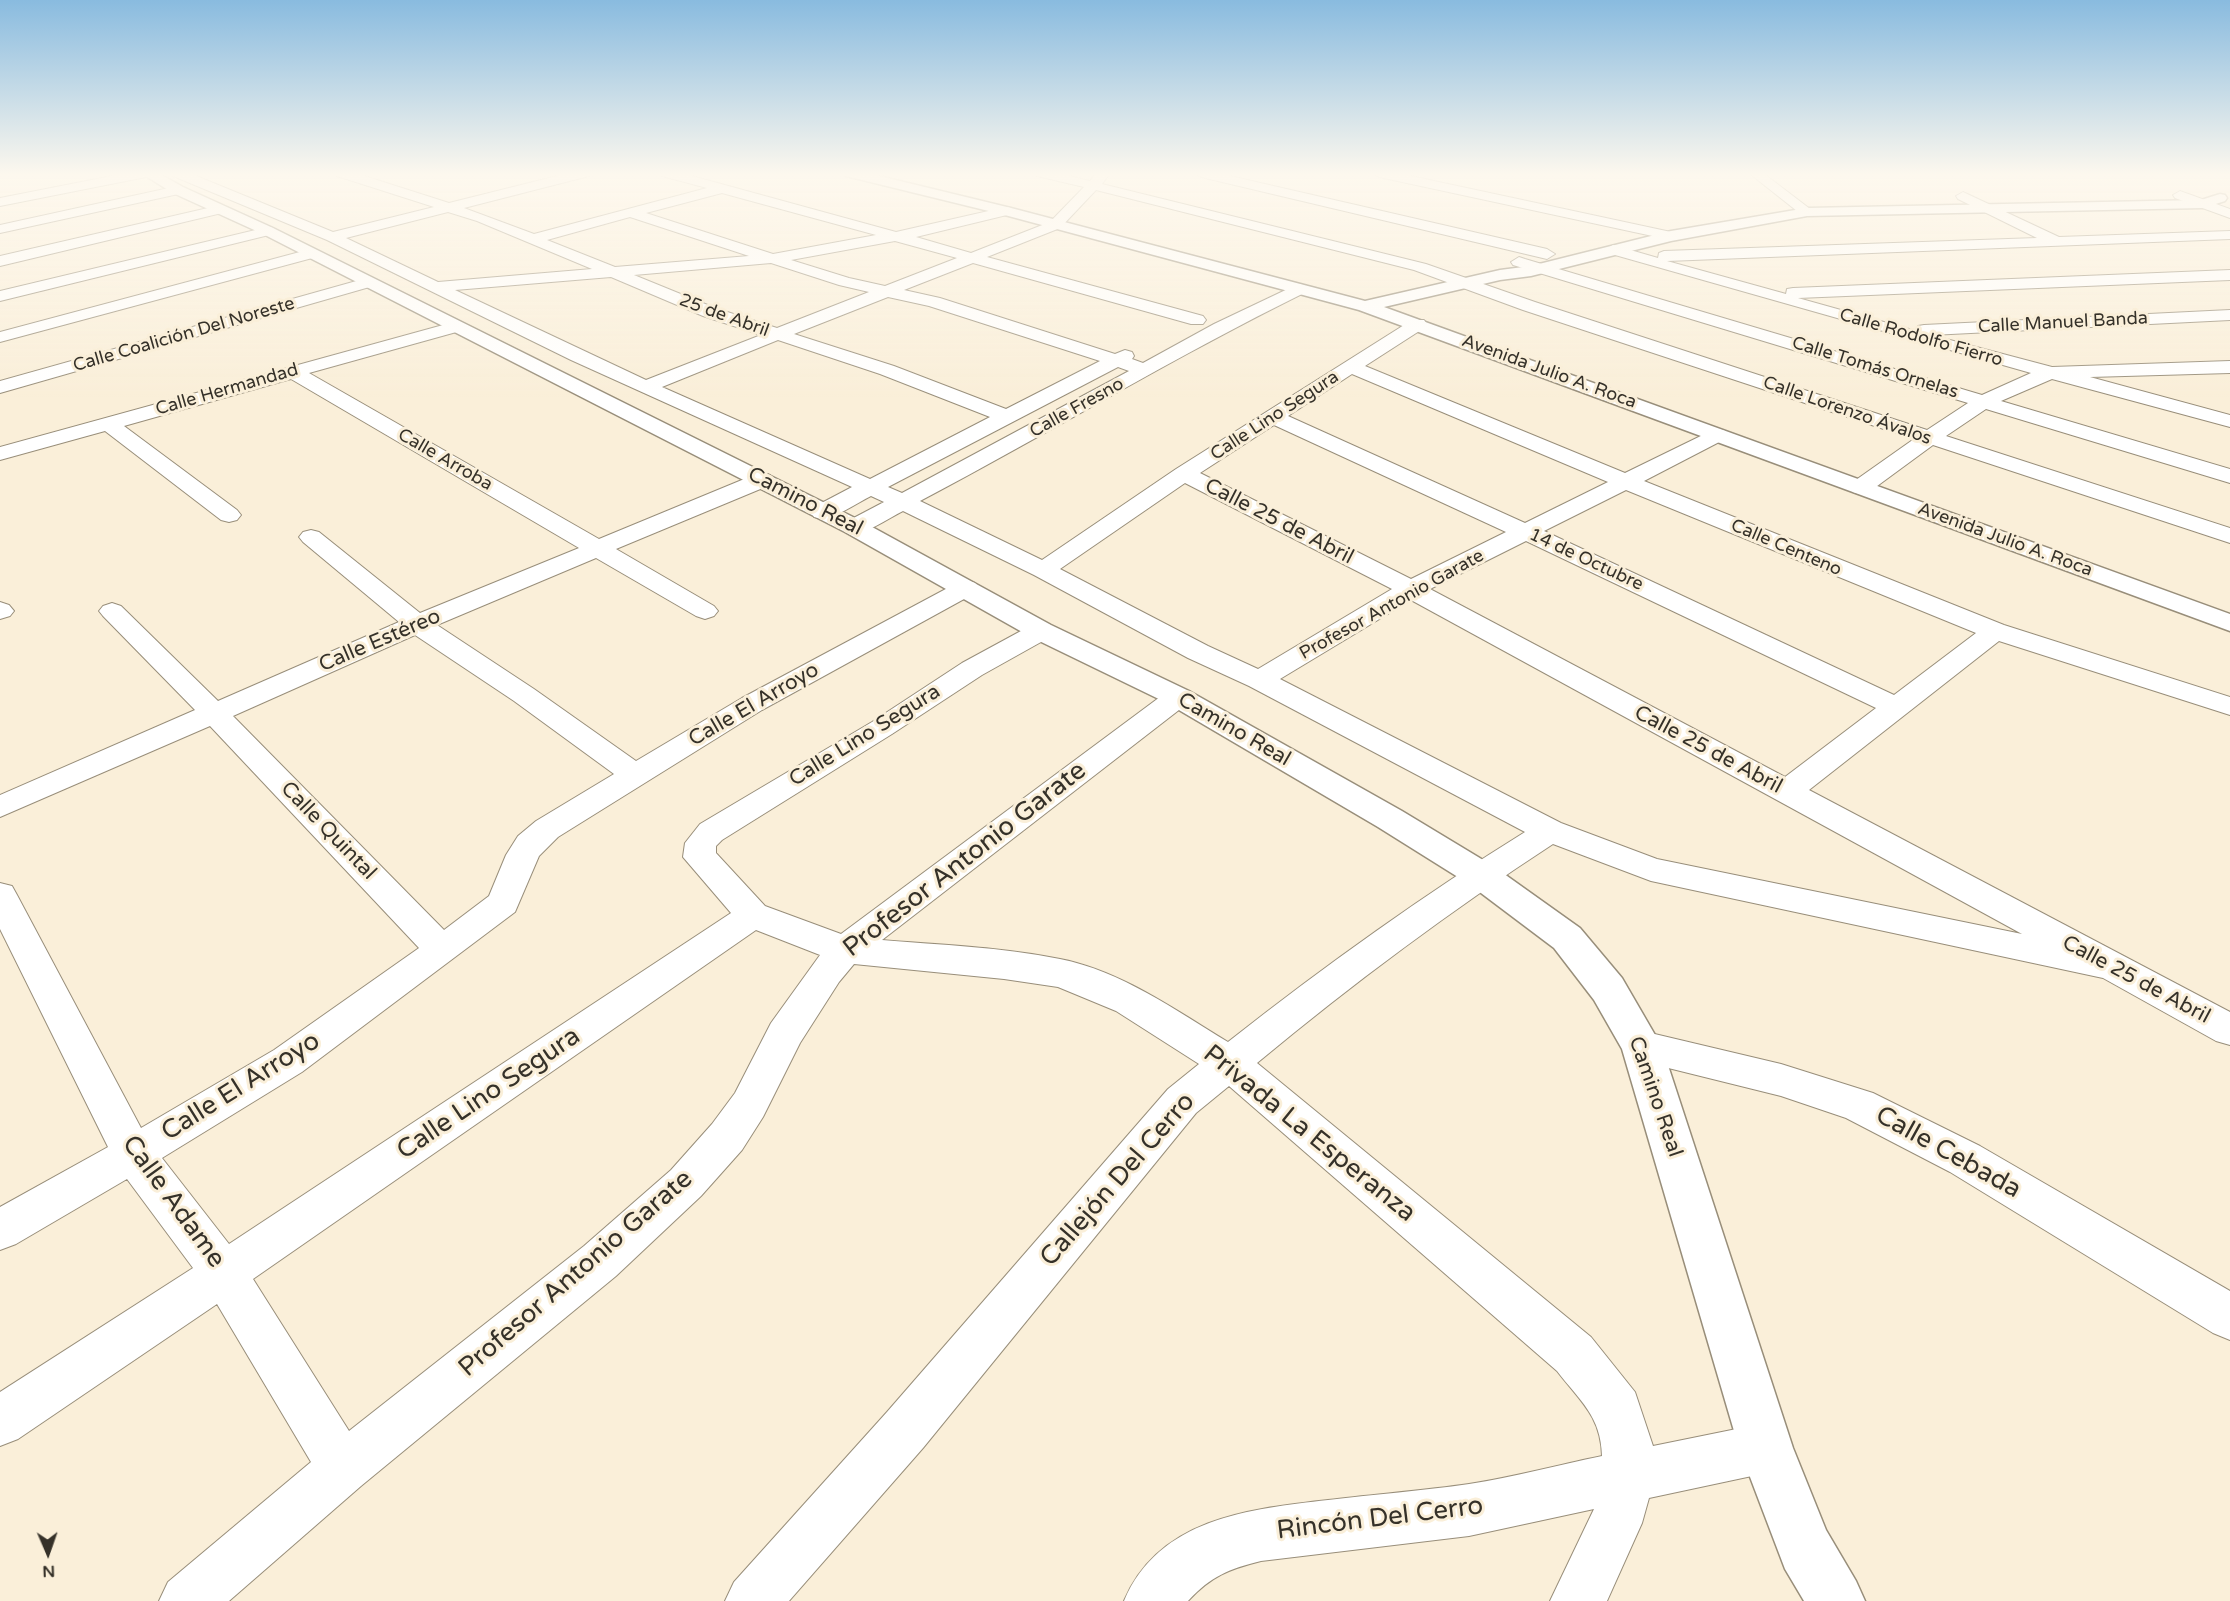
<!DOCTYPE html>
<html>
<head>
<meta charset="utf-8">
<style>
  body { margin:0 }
  #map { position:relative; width:2230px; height:1601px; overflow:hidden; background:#faefd9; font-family:"Varela Round",sans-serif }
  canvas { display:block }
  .north { position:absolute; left:18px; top:1523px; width:60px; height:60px; -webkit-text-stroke:4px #faefd9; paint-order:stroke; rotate:178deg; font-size:16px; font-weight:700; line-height:24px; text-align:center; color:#353129 }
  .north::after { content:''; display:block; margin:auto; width:21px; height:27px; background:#353129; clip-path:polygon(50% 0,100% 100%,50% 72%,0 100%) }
</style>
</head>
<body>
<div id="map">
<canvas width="2230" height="1601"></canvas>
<div class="north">N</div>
</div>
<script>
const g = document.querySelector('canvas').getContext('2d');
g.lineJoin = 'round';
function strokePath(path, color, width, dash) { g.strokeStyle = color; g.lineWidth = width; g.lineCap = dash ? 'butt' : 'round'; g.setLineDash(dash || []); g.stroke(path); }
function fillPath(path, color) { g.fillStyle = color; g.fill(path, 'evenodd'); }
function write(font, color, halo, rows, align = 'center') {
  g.font = font + ' "Varela Round",sans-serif'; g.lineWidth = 6; g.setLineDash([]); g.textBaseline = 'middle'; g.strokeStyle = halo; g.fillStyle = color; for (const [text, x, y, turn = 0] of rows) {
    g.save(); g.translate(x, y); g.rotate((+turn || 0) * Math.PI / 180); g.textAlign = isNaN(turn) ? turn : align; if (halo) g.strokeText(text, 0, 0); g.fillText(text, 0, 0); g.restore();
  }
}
const street = new Path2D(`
  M127,173H152L146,177L0,206V198Z
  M172,173H189L333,232L434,207L337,176L336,173H355L449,203L569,173H590L589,176L464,208L534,234L707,188L662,176L661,173H681L896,232L1006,207L1011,208L1013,211L1011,214L916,237L971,253L1050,222L1084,187L1037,176L1036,173H1057L1090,181L1097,173H1110L1102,184L1426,264L1535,302L1927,430L1968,403L1513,265L1511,262L1519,257L1525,259L1982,395L2031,373L1608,253L1605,250L1613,245L1658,258L1659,253L1664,251L2037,238L1958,199L1956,196L1963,192L2059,237L2230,231V239L1667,261L1786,294L1787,289L1793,288L2230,270V280L1798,298L1916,331L1918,326L1924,325L2230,310V320L1931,335L2052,367L2230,361V373L2090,377L2230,415V427L2052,379L2001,401L2230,469V483L1986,409L1946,436L2230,528V543L1933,445L1869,492L1861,494L1853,492L1850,487L1853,482L1914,439L1523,310L1414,270L1096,190L1060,228L987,257L1203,316L1206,320L1203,324H1191L973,263L904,290L940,298L1115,354L1125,350L1132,352L1134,356L1132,359L1143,363L1214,324L1294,286L1300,284L1308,289L1306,292C1174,357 1049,433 920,501L1042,560L1176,469L1412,320H1424L1427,324L1424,328L1365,366L1625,473L1711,431L1718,429L1725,431L1728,435L1725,439L1644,481L2004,625L2230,697V715L1999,641L1809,790L2230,1012V1045L2216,1041L2103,978L1651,881L1553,844C1450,911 1351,985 1257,1063L1591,1337L1635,1392L1653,1446L1766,1423L1784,1430L1791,1448L1784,1466L1766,1473L1649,1498L1642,1523L1607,1601H1550L1594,1509L1469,1536L1261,1561C1229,1569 1211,1576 1188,1601H1124C1159,1518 1250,1509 1328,1500C1375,1494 1422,1491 1469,1484C1514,1477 1558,1465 1602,1456C1601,1416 1580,1401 1557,1371L1229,1086L1196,1113L923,1448L789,1601H725L734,1582L887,1412L1168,1089L1199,1064L1116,1011L1058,987L1004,979L854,964L839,982L800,1043L763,1117L742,1150L701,1196L616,1276L361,1486L229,1601H159L168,1582L311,1462L217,1304L18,1439L0,1446V1392L193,1268L127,1179L16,1244L0,1250V1207L108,1147L0,929V883L12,886L17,895L141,1128L274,1050L419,948L210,726L0,817V795L195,710L103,616L99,611L103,606L112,603L121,606L218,701L399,622L303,542L299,537L303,532L311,530L319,532L420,613L579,548L291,379L124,426L237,510L241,515L237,520L229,522L221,520L105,431L0,460V447L454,322L460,323L463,327L460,331L309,373L599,539L754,475L762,473L770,475L773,480L770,485L616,549L714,606L718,611L714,616L705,619L696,616L596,558L437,625L534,689L636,761L742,698L957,583L966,580L975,583L979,588L975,593L762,710L558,837L539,856L515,912L302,1072L162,1158L229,1244L731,913L683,857L685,843L700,824L872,722L962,663L1032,625L1041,623L1050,625L1054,631L1050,637L982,675L892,734L722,840L716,846V853L765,906L841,934L1168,691L1178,688L1188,691L1192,697L1188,703L882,940C941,945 1002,947 1060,959C1121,971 1175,1010 1228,1042C1323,967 1422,896 1525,832L1249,686L1188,658L1034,575L903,511C886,519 865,537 846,532L842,527L846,522L884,502L871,496C854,504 833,522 814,517L811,512L814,507L852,487L571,360L327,240L173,176ZM722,193L876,235L773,254L646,213ZM448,212L477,221L592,269L438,282L346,238ZM630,217L749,256L615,267L547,240ZM895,241L957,258L885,286L849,278L791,260ZM771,263L839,285L869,292L777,328L715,308L634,275ZM611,277L703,316L761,335L646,380L455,290ZM888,297L929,306L1100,361L1006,409L894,366L794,334ZM778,340L880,374L990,417L870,479L662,387ZM1118,367L1129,371L902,493L888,487ZM1352,374L1608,482L1525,523L1288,416ZM1274,425L1506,532L1411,579L1200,473ZM1185,483L1392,589L1258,669L1208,646L1060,569ZM1626,490L1976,633L1894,695L1544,531ZM1526,541L1876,708L1785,777L1430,589ZM1411,600L2022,934L1657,859L1561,823L1280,679ZM415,635L514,701L614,774L536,821L518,836L506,855L489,896L444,930L233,716ZM756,930L820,955L771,1023L735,1093L712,1124L671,1170L584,1246L349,1431L253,1279Z
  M1195,173H1217L1547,249L1555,254L1547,259L1201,177Z
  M1373,173H1397L1671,232L1678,236L1671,240L1379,177Z
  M1749,173H1763L1814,212L1807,216L1802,215Z
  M178,186L185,190L183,193L0,233V225Z
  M2180,191L2230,209V218L2175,198L2173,195Z
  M221,205L228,209L226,212L0,266V256Z
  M268,227L273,228L275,231L273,234L0,301V291Z
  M311,249L316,251L319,254L316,257L0,342V332Z
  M367,278L373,280L375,283L373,286L0,393V381Z
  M0,602L9,605L14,611L10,616L0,619Z
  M1642,1031L1781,1064L1873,1093L1980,1146L2230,1291V1340L2213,1333L1950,1172L1846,1118L1781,1096L1628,1058L1623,1047L1628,1036Z`);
const secondary = new Path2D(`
  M141,173H158L183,187L273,228L863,522L1051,625L1189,691L1402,811L1493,866L1580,928L1622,978L1662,1047L1793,1448L1826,1530L1856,1581L1865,1601H1804L1785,1569L1739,1448L1622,1049L1594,1000L1554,948L1469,884L1378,827L1167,703L1031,637L845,532L263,234L173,193Z
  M844,173H867L1011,208L1365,301L1500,270L1531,266L1671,231L1807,208L2201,200L2220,194L2225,195L2227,198L2225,201L2203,208L1807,216L1671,241L1531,276L1500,280L1384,307L2230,614V631L1359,310L1001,214L846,176Z`);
strokePath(street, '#988e7a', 2);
strokePath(secondary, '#988e7a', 3);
fillPath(street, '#fff');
fillPath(secondary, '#fff');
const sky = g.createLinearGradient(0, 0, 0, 397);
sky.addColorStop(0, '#89bbdf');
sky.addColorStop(0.44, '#fdf8ee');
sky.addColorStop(1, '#fdf8ee00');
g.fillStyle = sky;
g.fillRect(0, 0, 2230, 397);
write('18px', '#353129', '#faefd9', [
  ["25 de Abril",724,316,20],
  ["Calle Manuel Banda",2063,323,-3],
  ["Calle Coalición Del Noreste",184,335,-16],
  ["Calle Rodolfo Fierro",1921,338,16],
  ["Calle Tomás Ornelas",1875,368,17],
  ["Avenida Julio A. Roca",1549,372,20],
  ["Calle Hermandad",227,390,-16],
  ["Calle Fresno",1077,408,-29],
  ["Calle Lorenzo Ávalos",1847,411,19],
  ["Calle Lino Segura",1275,416,-33],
  ["Calle Arroba",445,460,30],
  ["Avenida Julio A. Roca",2005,540,20],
  ["Calle Centeno",1786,548,23],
  ["14 de Octubre",1586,560,25],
  ["Profesor Antonio Garate",1392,605,-29]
]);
write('21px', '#353129', '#faefd9', [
  ["Camino Real",805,502,27],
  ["Calle 25 de Abril",1279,522,27],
  ["Calle Estéreo",380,641,-23],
  ["Calle El Arroyo",754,705,-30],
  ["Camino Real",1234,730,30],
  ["Calle Lino Segura",865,736,-32],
  ["Calle 25 de Abril",1708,750,28],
  ["Calle Quintal",328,831,46],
  ["Calle 25 de Abril",2136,980,28],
  ["Camino Real",1655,1097,71]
]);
write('26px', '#353129', '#faefd9', [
  ["Profesor Antonio Garate",965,860,-38],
  ["Calle El Arroyo",241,1087,-32],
  ["Calle Lino Segura",489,1094,-34],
  ["Privada La Esperanza",1309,1134,39],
  ["Calle Cebada",1948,1153,29],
  ["Callejón Del Cerro",1118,1180,-49],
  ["Calle Adame",173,1202,54],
  ["Profesor Antonio Garate",576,1274,-41],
  ["Rincón Del Cerro",1380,1519,-7]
]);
</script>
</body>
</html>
